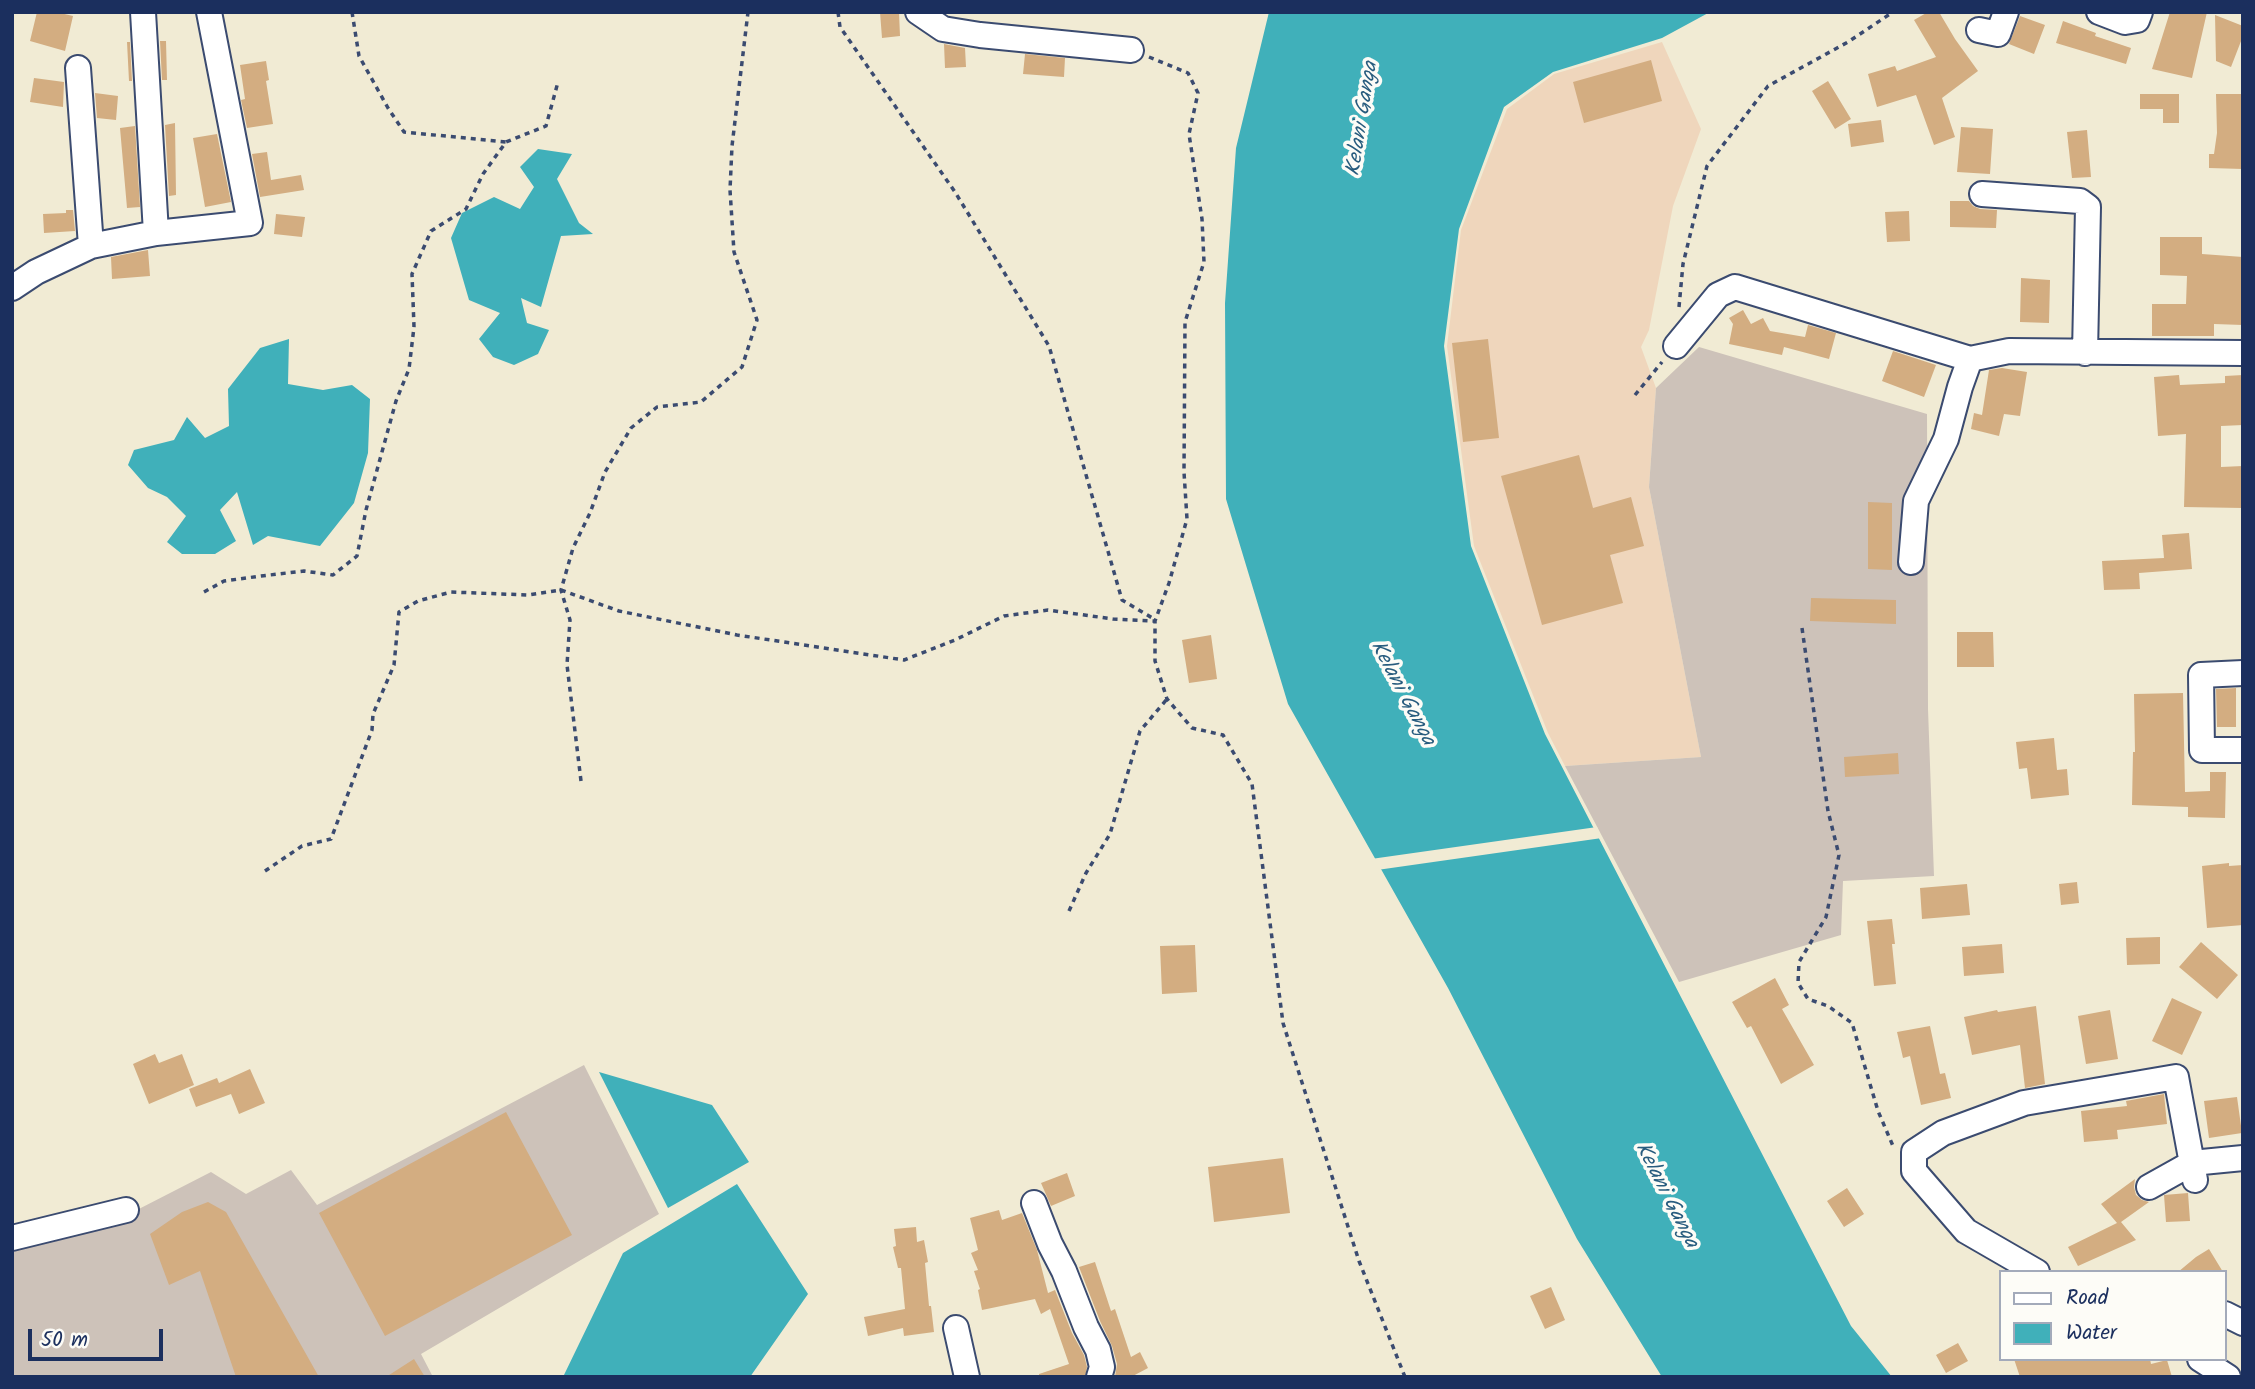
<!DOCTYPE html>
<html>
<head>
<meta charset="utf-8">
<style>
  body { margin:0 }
  #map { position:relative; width:2255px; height:1389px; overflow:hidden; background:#f1ebd4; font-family:Kalam,sans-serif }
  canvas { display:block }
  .frame { position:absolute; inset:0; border:14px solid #1b2f5e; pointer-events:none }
  .legend { position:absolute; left:1999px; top:1270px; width:228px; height:91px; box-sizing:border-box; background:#fdfcf7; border:2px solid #a3aaba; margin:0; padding:9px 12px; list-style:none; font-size:21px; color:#1b2f5e }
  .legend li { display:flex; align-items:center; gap:14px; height:35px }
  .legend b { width:35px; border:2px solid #a3aaba }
  .scale { position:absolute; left:28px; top:1329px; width:135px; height:32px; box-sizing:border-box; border:4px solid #1b2f5e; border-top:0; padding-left:9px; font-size:21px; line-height:24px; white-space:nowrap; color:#1b2f5e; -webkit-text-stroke:5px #fdfcf7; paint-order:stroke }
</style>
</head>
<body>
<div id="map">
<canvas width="2255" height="1389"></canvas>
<div class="frame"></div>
<ul class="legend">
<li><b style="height:9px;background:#fff"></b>Road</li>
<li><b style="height:19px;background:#40b0ba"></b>Water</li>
</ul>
<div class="scale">50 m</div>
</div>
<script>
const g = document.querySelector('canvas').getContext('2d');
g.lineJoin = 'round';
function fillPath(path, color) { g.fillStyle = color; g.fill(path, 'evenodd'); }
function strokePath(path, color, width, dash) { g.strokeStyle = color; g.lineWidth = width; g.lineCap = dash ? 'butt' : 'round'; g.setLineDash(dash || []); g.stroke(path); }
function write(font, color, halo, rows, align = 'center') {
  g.font = font + ' Kalam,sans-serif'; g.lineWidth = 7; g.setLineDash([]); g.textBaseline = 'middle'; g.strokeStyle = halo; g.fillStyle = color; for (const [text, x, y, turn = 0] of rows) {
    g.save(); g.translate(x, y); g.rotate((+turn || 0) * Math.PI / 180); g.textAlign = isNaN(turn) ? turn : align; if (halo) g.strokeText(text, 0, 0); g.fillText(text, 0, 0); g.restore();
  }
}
fillPath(new Path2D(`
  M1662,42L1701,129L1673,206L1649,330L1641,347L1656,388L1649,487L1701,757L1565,766L1548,733L1474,546L1447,346L1461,230L1507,109L1554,74Z`), '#efd6bc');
fillPath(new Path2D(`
  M1699,347L1927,414L1928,709L1934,876L1843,881L1841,935L1679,982L1565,766L1701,757L1649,487L1656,388Z
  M584,1065L659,1214L421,1354L433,1377H12V1241L133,1212L211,1172L246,1194L291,1170L317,1205Z`), '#cdc2b9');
fillPath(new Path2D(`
  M1269,12H1710L1662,38L1553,72L1504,107L1459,229L1444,346L1471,546L1545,734L1851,1326L1892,1377H1662L1577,1239L1448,988L1288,704L1226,499L1225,303L1236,148Z
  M538,149L572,154L557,179L579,223L593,234L561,236L541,307L521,298L527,323L549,330L538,354L514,365L493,357L479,339L500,313L469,300L451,238L462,213L494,197L520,209L534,187L520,167Z
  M289,339L288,384L323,390L352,385L370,399L368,453L354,503L320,546L268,536L253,545L237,492L220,510L236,541L215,554H182L167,542L186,516L167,497L148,488L128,465L134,450L174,440L187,417L205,438L229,426L228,389L260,348Z
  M599,1072L712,1105L749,1162L668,1208Z
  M737,1184L808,1294L750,1377H563L623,1253Z`), '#40b0ba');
fillPath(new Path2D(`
  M1597,827L1602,838L1377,870L1371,859Z`), '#f1ebd4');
fillPath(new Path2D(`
  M37,12H56L73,16L65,51L30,41Z
  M880,12H899L900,36L882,38Z
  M1928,12H1939L1955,39L1978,71L1942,98L1955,137L1934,145L1916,95L1877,107L1868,74L1895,66L1897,71L1936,57L1914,20Z
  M2170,12H2207L2192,78L2152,69Z
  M2215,15L2243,26V36L2231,67L2216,61Z
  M2020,16L2045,25L2034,54L2009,44Z
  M2063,21L2096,33L2095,36L2131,48L2126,64L2056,43Z
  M160,41H166L167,80H162Z
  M127,42H130L132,81H129Z
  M944,44L965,48L966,67L945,68Z
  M1025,54L1065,58L1064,77L1023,74Z
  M1651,60L1662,101L1584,123L1573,82Z
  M266,61L269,80L266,81L273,124L247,128L241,100L245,99L240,65Z
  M34,78L64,82L63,107L30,102Z
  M1828,81L1851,119L1835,129L1812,91Z
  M95,93L118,96L116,120L97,118Z
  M2140,94H2179V123H2163V109H2140Z
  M2216,94H2243V169L2209,168V154H2214L2217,133Z
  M1881,120L1884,142L1851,147L1848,124Z
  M175,123L176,195L169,196L165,125Z
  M135,126L140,207L127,208L120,128Z
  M1961,127L1993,129L1990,174L1957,172Z
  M2087,130L2091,177L2072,178L2067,132Z
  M217,134L231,202L205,207L193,138Z
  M267,152L271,180L301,175L304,190L260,197L252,154Z
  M1950,201H1969L1973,206L1980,209L1997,210L1996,228L1950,227Z
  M66,210H73L75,231L44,233L43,214L66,213Z
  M1909,211L1910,241L1887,242L1885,212Z
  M276,214L305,217L302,237L274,234Z
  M2160,237H2202V254L2243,257V325L2214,324V336H2152V304H2186L2187,276L2160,275Z
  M148,250L150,276L112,279L111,257Z
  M2021,278L2050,280L2049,323L2020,322Z
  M1743,310L1751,324L1763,318L1770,331L1805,337L1808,325L1836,333L1829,359L1784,347L1782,355L1729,344L1733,324L1729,318Z
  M1488,339L1499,438L1463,442L1452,343Z
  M1893,351L1936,365L1924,397L1882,381Z
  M2002,368L2027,372L2020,416L2004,414L1999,436L1971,429L1974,413L1982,415L1989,370Z
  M2179,375L2180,385L2225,383V376L2243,375V425L2221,426V467L2243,466V508L2184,507L2186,434L2158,436L2154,377Z
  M1579,455L1593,508L1631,497L1644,546L1610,555L1623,603L1542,625L1501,476Z
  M1868,502L1892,503V570L1868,569Z
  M2189,533L2192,569L2139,573L2140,589L2104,590L2102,561L2164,558L2162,535Z
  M1811,598L1896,600V624L1810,621Z
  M1957,632H1993L1994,667H1957Z
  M1211,635L1217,679L1189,683L1182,640Z
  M2236,688V727H2217L2216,689Z
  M2183,693L2185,792L2210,791V772H2226L2225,818L2188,817V807L2132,805L2133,752H2135L2134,694Z
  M2054,738L2057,770L2067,769L2069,795L2031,799L2027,768L2019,769L2016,742Z
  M1898,753L1899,774L1845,777L1844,757Z
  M2229,863V866L2243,865V925L2207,928L2202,866Z
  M2077,882L2079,903L2061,905L2059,884Z
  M1967,884L1970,915L1922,919L1920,888Z
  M1892,919L1895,944H1892L1896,984L1874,986L1867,921Z
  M2160,937V964L2127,965L2126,938Z
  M2201,942L2238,975L2217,999L2179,967Z
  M2002,944L2004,973L1964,976L1962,947Z
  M1195,945L1197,992L1162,994L1160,946Z
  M1775,978L1789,1005L1782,1009L1814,1065L1781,1084L1751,1026L1747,1028L1732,1002Z
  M2172,998L2202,1012L2182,1055L2152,1041Z
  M2036,1006L2045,1084L2025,1088L2020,1045L1972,1055L1964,1017L1997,1010L1998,1012Z
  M2110,1010L2118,1059L2086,1064L2078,1016Z
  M1930,1026L1940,1074L1945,1073L1951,1098L1921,1105L1910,1056L1903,1058L1897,1032Z
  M155,1054L159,1063L182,1054L194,1085L149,1104L133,1064Z
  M250,1069L265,1103L239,1114L231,1094L196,1107L189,1089L217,1078L219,1083Z
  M2164,1094L2167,1124L2117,1130L2118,1139L2084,1142L2081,1111L2127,1106L2126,1101Z
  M2237,1097L2242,1133L2209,1138L2204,1101Z
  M506,1112L572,1235L385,1336L319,1213Z
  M1283,1158L1290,1213L1214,1222L1208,1167Z
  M1067,1173L1075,1196L1051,1206L1041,1183Z
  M2135,1179L2134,1187L2136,1195L2142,1200L2149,1202L2121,1222L2136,1240L2078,1266L2068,1247L2117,1223L2101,1204Z
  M1847,1188L1864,1214L1844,1227L1827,1201Z
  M2188,1193L2190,1221L2166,1222L2164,1195Z
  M208,1202L226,1212L319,1377H236L200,1271L169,1285L150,1234L182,1212Z
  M999,1210L1002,1220L1022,1213L1037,1250L1048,1293L1055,1290L1072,1333L1084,1355L1087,1367L1085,1377H1039V1374L1069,1364L1050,1309L1041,1314L1035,1299L982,1310L978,1290L980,1289L974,1271L978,1270L971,1253L978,1250L970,1218Z
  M916,1227L917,1242L924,1240L928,1262L925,1263L929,1306H931L934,1332L904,1336L903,1328L868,1336L864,1317L905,1309L901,1268H898L893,1247L896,1246L894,1229Z
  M2209,1249L2223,1272H2178L2196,1257Z
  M1095,1262L1111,1311L1115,1309L1131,1357L1140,1352L1148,1368L1131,1377H1115L1117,1364L1112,1346L1100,1321L1079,1267Z
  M1551,1287L1565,1320L1545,1329L1530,1296Z
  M1958,1343L1968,1361L1946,1373L1936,1355Z
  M414,1359L425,1377H386Z
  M2014,1359H2150L2151,1364L2167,1360L2172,1377H2020Z`), '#d3ad81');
const minor = new Path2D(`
  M143,12L156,233
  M918,12L943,29L980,35L1131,50
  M2099,12L2125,22L2137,20L2140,12
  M1979,30L1998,34L2006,12
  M78,68L91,246
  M1982,194L2080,201L2088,207L2085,353
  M12,288L36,272L91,246L156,233L250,223L209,12
  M1676,346L1718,295L1735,287L1970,359
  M1911,562L1916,501L1946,439L1960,387L1970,359L2009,351L2243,353
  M2243,673L2201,675L2202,750H2243
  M2149,1187L2192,1163L2243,1158
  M1034,1203L1050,1244L1064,1271L1086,1327L1098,1350L1102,1367L1099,1377
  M12,1238L126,1210
  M2037,1272L1966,1231L1914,1171V1152L1943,1133L2024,1103L2176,1077L2195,1180
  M2225,1314L2243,1323
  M956,1328L967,1377
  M2200,1359L2228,1377`);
strokePath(minor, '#3b4b70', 28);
strokePath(new Path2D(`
  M352,12L359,56L388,108L404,132L506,142
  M838,12L840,27L955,192L1049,346L1122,600L1154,619
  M1149,57L1188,73L1198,93L1189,134L1202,219L1204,262L1185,322L1184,472L1187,519L1169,583L1155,621V661L1167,699L1192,728L1223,735L1252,784L1283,1023L1359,1261L1405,1377
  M1679,307L1683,264L1707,166L1768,86L1848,42L1893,12
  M1635,395L1662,362
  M204,592L224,581L261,576L304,571L333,575L357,556L366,510L396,401L409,369L414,327L412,274L431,231L466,209L483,174L506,142L546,126L558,82
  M1802,628L1828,811L1839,855L1826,917L1799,962L1798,983L1808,999L1828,1006L1852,1023L1878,1111L1893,1146
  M581,781L567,665L570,620L561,590L573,548L590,513L605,472L631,428L657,407L701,402L742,367L757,320L734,252L730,190L732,146L748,12
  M265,871L302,846L331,839L372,730L373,714L394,665L399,612L418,601L451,592L528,595L561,590L619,611L737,635L904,660L955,640L1004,616L1048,610L1113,619L1155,621
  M1069,911L1086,873L1110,834L1140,731L1167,699`), '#3b4b70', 3.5, [5, 5]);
strokePath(minor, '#fff', 24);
write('italic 21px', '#285c7e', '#fdfcf7', [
  ["Kelani Ganga",1364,119,-81],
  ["Kelani Ganga",1401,694,62],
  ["Kelani Ganga",1665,1196,63]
]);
</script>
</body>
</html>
